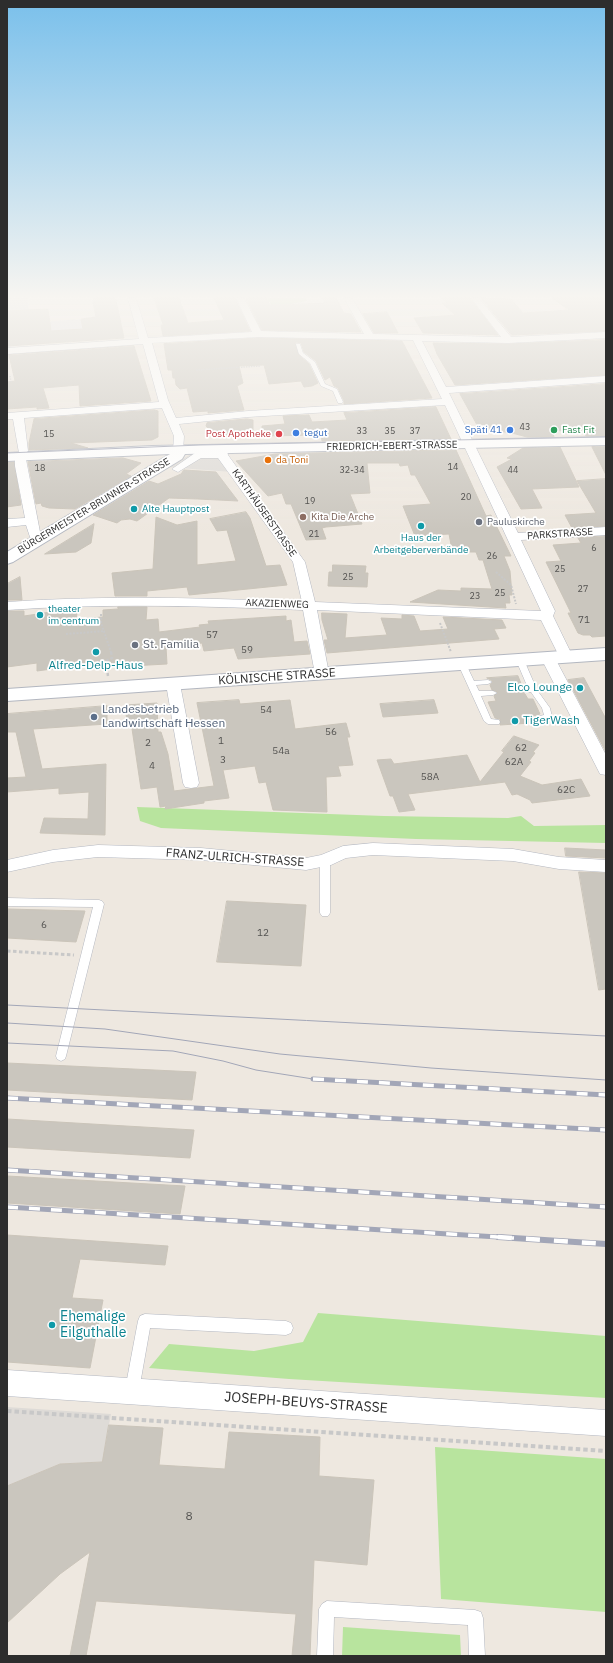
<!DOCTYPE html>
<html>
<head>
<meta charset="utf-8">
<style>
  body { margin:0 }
  #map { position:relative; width:613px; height:1663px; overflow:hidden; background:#eee8e0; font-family:"IBM Plex Sans",sans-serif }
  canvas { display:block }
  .frame { position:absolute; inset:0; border:8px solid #2d2d2d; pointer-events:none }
</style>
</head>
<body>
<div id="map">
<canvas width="613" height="1663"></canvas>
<div class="frame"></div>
</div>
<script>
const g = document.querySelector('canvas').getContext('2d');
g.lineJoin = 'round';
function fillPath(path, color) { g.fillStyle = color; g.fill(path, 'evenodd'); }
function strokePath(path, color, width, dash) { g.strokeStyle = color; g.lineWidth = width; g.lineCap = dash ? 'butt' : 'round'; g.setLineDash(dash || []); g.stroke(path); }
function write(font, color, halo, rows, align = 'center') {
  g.font = font + ' "IBM Plex Sans",sans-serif'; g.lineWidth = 3.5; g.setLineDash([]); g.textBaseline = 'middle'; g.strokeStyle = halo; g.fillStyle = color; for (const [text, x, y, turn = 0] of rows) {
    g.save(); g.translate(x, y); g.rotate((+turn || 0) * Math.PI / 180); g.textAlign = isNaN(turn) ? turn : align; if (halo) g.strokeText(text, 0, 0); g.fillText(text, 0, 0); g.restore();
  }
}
fillPath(new Path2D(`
  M7,298H28L29,323L81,319L85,339L7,347Z`), '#e2e0e7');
fillPath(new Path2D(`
  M267,298H305L307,301L290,304L291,306H272Z
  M137,807L384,816L508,818L521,816L534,826L606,825V843L416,839L161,828L140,821Z
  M318,1313L606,1336V1398L289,1379L149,1368L169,1344L254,1351L303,1342Z
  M435,1447L606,1459V1612L441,1599Z
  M343,1627L460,1635L461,1656H342Z`), '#b8e49e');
fillPath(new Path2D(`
  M193,453H215L231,472L167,467Z
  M7,1407L111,1414L102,1462L60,1464L7,1486Z`), '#dedbd7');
const building = new Path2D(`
  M94,298H114L116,300L124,338L7,346V311L48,309L51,331L83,329L81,319L96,317L93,303Z
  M154,298H179L188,323L224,320L214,298H235L250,331L163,336L161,325H163Z
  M246,298H266L270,305L325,303L322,298H336L344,313L351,314L361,332L262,330Z
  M442,298H470L498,335L423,333L414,318L455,315L442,303H446Z
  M481,298L511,299L523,313L569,310L552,298H606V331L512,335Z
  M387,312L398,333H374L363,314Z
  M258,338L402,341L432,398L344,404V401L338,388L334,386L330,377L325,380L316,361L304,352L301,343L296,342L295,344L298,354L309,364L318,383L312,386L304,387L301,381L269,384L264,365L239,366L243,383L237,386L244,410L208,413V411L193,412L187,388L180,389L176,385L175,378H173L172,370H168L164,344Z
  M606,340V375L455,385L437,354L433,343L508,344Z
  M134,346L151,401L80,406L79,385L43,388L49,408L37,409V407L7,409V382L15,381L9,355Z
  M606,384V436H586L583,430L552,431L554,437H527L508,432H481L460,394Z
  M436,407L451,439L322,441L321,435L262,436V426L285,424L283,416L309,415L312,422L347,420L344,413Z
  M155,410L158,411V437L152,440L71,443L88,448L29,450V443L34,419Z
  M247,419L253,420V436L216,437L206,426L207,423Z
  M606,446V475L592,447Z
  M560,447L579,487L532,489L542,508L521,509L497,467L512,459L507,458L523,448Z
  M456,450L486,516L491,515L511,556H504L510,571L512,595H509L510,603H505L506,608L410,602L438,590L461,591V588L492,589L483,560H479L476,552H467L466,549L452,550L449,534L415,536L403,506L431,504L415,475H411L408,465L400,466L399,463H367L370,493L350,494L362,524L326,527L322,528L326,539L306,540L291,504H286L282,493L268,496L236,461L275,454Z
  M123,458L141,463L126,474L131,476L75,509L49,508L42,506L41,503L36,504L28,462Z
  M7,462H14L21,505L7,507Z
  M184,470L216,472L238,501L198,499V498V499L169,498L137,521L130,519L121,520L117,523L93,515L149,481L158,484L181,474Z
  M606,479V526L572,528L565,515L596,513L577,481Z
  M246,512L250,518L266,566L280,565L287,585L189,595L187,587L147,591V596H115L112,573L153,569L156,517L177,525L197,521V565L236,561L227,530L217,531L210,519Z
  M94,524L91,543L76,552L45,554Z
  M606,536V636L592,637L590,635H583L578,633L568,613H571L546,562L561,561L553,545L581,543L578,538Z
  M333,565L366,566L365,573H368L367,587L328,586L329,572H332Z
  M20,577L22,600H7V584Z
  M118,607H147L146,620L158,619L159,632L200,627L199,625L209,624L208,621L286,616V621L291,620L294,642L307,641L310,654L238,659L234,648L204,651L202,643L166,647L167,664L112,667L111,661L37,671V663L7,667V611H24V616L78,608L76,619L103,617V610L118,609Z
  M322,613L347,614L345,638L387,635L381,618L402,619V615L414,616L420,631L448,629L443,617L502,620L506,628L494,629L499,639L327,653L324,640H328L322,620Z
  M518,676L522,686L520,687L519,690L525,694L528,699H533L540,714L530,717L529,720L531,723L500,725V719L495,718L488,702L496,701L494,696L498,692L492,690L490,685L493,681L487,678Z
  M584,678L606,719V752L568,680Z
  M239,700L240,704L290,700L295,729L346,723L350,737H347L353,765L338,766L341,776L326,777L327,812L273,810L266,782L259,783L255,766L223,770L229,798L204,801V803L165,809L166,806L160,807L157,787L141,789L131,722H127L125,705L157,703L158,732H161L168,754L174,791L214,786L197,703Z
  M434,700L438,713L383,717L380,704Z
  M107,706V724L33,729L42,769L106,764L105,835L40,833L44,818L88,819L89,792L59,794V788L7,792V778L26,777L16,732H7V714Z
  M514,736L539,745L533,752L535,753L529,761L531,762L520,776L542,785L581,779L590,796L532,803L530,800L517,794L512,795L505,782L408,794L415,810L399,812L393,796H390L377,760L391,759L394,764L467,755L480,782L504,752L502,751Z
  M565,848L606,850V858L566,856Z
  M579,872L606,873V989L599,990Z
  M227,901L306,905L301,966L217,962Z
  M7,909L85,911L76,942L7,938Z
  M7,1063L196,1072L192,1100L7,1090Z
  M7,1119L194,1130L190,1158L7,1147Z
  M7,1176L185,1186L180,1214L7,1203Z
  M7,1235L168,1246L165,1265L80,1259L72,1298L103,1300L90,1368L7,1362Z
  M109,1425L163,1428L159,1465L225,1469L229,1432L320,1437L319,1476L374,1480L367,1565L314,1560L310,1656H292L296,1614L96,1601L86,1656H70L90,1552L60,1574L7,1623V1486L60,1464L102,1462Z`);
fillPath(building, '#cac6be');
strokePath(building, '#cac4b9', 1);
const lane = new Path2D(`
  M296,344H300L303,353L315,362L325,384L337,389L343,402L342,403H338L333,391L321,386L310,363L299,354Z
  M517,658H523L524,660L537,690L550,708L552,717L551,719L534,723L530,720L531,718L544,715L542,708L531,692H524L520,690L521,688H528L516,660Z
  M459,662H465L474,681L488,680L492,682L488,684L476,685L479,691H493L497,693L493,695L481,696L491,719L499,720L500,722L499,724H488L484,721L458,664Z
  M325,858L330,861V913L328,916H322L320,913V861Z
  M7,898L99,900L102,901L104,904L66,1056L65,1059L61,1061L57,1059L56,1056L93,907L7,906Z
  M145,1314L286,1321L291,1323L293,1328L291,1333L286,1335L150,1328L139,1390L137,1395L132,1397L127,1395L125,1390L138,1321L140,1316Z
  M327,1601L475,1610L481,1612L483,1618L485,1656H469L468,1625L334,1617L333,1656H317L319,1609L322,1604Z`);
const street = new Path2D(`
  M128,298H136L148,338L252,332L236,298H244L261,331L364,334L344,298H352L373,334L501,337L471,298H479L511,337L606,332V338L508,343L422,341L446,387L606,376V382L449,393L518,533L606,527V535L521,540L555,611L553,616L573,657L571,660H561L541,620L317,610L329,674L327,677H317L315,674L303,610C204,606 106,603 7,610V602C105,595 203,598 302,602L293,562L218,458H201L178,472L172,469L195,453L217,452L218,447H226L228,455L305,562L315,602L541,611L445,405L248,417L179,424L184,436L183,451L178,454L173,451L174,436L162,408L24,418L28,451L25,454L40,532L47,534L49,537L43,541L30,537L26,525L7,527V519L25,518L15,466V456L19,453L13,419H7V413L159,402L143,344L7,354V348L139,339ZM258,337L413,340L442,399L248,411L176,418L168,400L152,343Z
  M548,654L553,655L555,658L606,755V775L600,774L598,770L541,658L543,655Z
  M173,680L178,681L180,684L199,783L197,787L191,788L185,787L183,783L166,684L168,681Z
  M373,843L513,849L559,857L606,860V872L559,869L513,861L373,855L346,858L331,865L306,870L201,860L98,857L53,862L7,872V860L53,850L98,845L201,848L306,858L321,855L343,846Z
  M7,1370L606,1410V1436L7,1396Z`);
const secondary = new Path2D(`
  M606,437V445L185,454L182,459L13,562L7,564V552L170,454L7,461V453L152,446Z
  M606,648V660L7,701V689Z`);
strokePath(lane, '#b3b7c0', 1);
strokePath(street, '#b3b7c0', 1);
strokePath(secondary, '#b3b7c0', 2);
strokePath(new Path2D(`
  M223,309L220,311L225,319L237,318
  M196,370L261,366
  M10,376L11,382`), '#c8c8c8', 1.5, [1.5, 1]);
strokePath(new Path2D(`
  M496,572L511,585L516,604
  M101,614V623L111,652
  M440,623L451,652
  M66,634L105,631`), '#c8c8c8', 2, [2, 1.5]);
strokePath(new Path2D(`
  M108,676L106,661L112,658L111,651`), '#c8c8c8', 2.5, [3, 2]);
strokePath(new Path2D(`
  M7,951L74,955`), '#c8c8c8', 3, [3.5, 2.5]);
strokePath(new Path2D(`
  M7,1411L606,1451`), '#c8c8c8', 4, [4.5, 3]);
fillPath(lane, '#fff');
fillPath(street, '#fff');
fillPath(secondary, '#fff');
strokePath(new Path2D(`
  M7,453L200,445L606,437
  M7,1005L606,1036
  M7,1023L105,1029L280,1054L431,1068L606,1080
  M7,1043L173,1051L223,1061L256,1070L313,1079`), '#a2a6b7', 1);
const railFar1 = new Path2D(`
  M313,1079L606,1095
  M7,1098L606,1130
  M7,1170L606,1207
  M7,1207L514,1238`);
const rail = new Path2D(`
  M498,1237L606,1244`);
strokePath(railFar1, '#a2a6b7', 5);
strokePath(rail, '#a2a6b7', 6);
strokePath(railFar1, '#fff', 3.5, [11]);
strokePath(rail, '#fff', 4.5, [14]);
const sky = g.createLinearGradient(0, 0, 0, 530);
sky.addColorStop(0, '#7ac0eb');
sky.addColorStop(0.56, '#f7f5f1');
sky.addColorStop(1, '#f7f5f100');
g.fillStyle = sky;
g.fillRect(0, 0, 613, 530);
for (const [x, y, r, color] of [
  [510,430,4,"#3f7fe0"],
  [554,430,4,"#2e9e5b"],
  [296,433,4,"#3f7fe0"],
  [279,434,4,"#e0444e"],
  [268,460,4,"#e8710a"],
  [134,509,4,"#0f9aa8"],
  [303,517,4,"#8d6e63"],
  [479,522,4,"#6b7280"],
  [421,526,4,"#0f9aa8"],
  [40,615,4,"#0f9aa8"],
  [135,645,4,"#6b7280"],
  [96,652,4,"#0f9aa8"],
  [580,688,4,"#0f9aa8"],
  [94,717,4,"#5c6f8a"],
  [515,721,4,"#0f9aa8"],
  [52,1325,4,"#0f9aa8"]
]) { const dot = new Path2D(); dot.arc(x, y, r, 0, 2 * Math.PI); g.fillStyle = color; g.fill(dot); strokePath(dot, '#fff', 1.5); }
write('9px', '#545351', null, [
  ["43",525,427],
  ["33",362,431],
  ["35",390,431],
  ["37",415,431],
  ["15",49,434],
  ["14",453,467],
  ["18",40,468],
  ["32-34",352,470],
  ["44",513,470],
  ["20",466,497],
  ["19",310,501],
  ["21",314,534],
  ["6",594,548],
  ["26",492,556],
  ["25",560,569],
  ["25",348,577],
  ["27",583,589],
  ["25",500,593],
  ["23",475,596]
]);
write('10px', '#366cbe', '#fff', [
  ["Späti 41",502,430],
  ["tegut",304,433,"left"]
], 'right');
write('10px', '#27864d', '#fff', [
  ["Fast Fit",562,430]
], 'left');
write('10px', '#be3a42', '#fff', [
  ["Post Apotheke",271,434]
], 'right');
write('10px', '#2d2d2d', '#fff', [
  ["FRIEDRICH-EBERT-STRASSE",392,446,-1],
  ["BÜRGERMEISTER-BRUNNER-STRASSE",94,506,-31],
  ["KARTHÄUSERSTRASSE",264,513,55],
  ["PARKSTRASSE",560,534,-4],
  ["AKAZIENWEG",277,604,2]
]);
write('10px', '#c56008', '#fff', [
  ["da Toni",276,460]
], 'left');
write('10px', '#0d838f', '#fff', [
  ["Alte Hauptpost",142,509],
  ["Haus der",421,538,"center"],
  ["Arbeitgeberverbände",421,550,"center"],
  ["theater",48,609],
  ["im centrum",48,621]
], 'left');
write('10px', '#785e54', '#fff', [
  ["Kita Die Arche",311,517]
], 'left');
write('10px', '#5b616d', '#fff', [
  ["Pauluskirche",487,522]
], 'left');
write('10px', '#545351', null, [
  ["71",584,620],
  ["57",212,635],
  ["59",247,650],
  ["54",266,710],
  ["56",331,732],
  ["1",221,741],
  ["2",148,743],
  ["62",521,748],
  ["54a",281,751],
  ["3",223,760],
  ["62A",514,762],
  ["4",152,766],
  ["58A",430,777],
  ["62C",566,790],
  ["6",44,925],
  ["12",263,933]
]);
write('12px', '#5b616d', '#fff', [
  ["St. Familia",143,645]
], 'left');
write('12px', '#0d838f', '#fff', [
  ["Alfred-Delp-Haus",96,666],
  ["Elco Lounge",572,688,"right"],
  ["TigerWash",523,721,"left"]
]);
write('12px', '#2d2d2d', '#fff', [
  ["KÖLNISCHE STRASSE",277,677,-4],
  ["FRANZ-ULRICH-STRASSE",235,858,4]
]);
write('12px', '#4e5e75', '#fff', [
  ["Landesbetrieb",102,710],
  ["Landwirtschaft Hessen",102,724]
], 'left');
write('12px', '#545351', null, [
  ["8",189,1517]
]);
write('14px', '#0d838f', '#fff', [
  ["Ehemalige",60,1317],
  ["Eilguthalle",60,1333]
], 'left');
write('14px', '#2d2d2d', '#fff', [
  ["JOSEPH-BEUYS-STRASSE",306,1403,4]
]);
</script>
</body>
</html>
